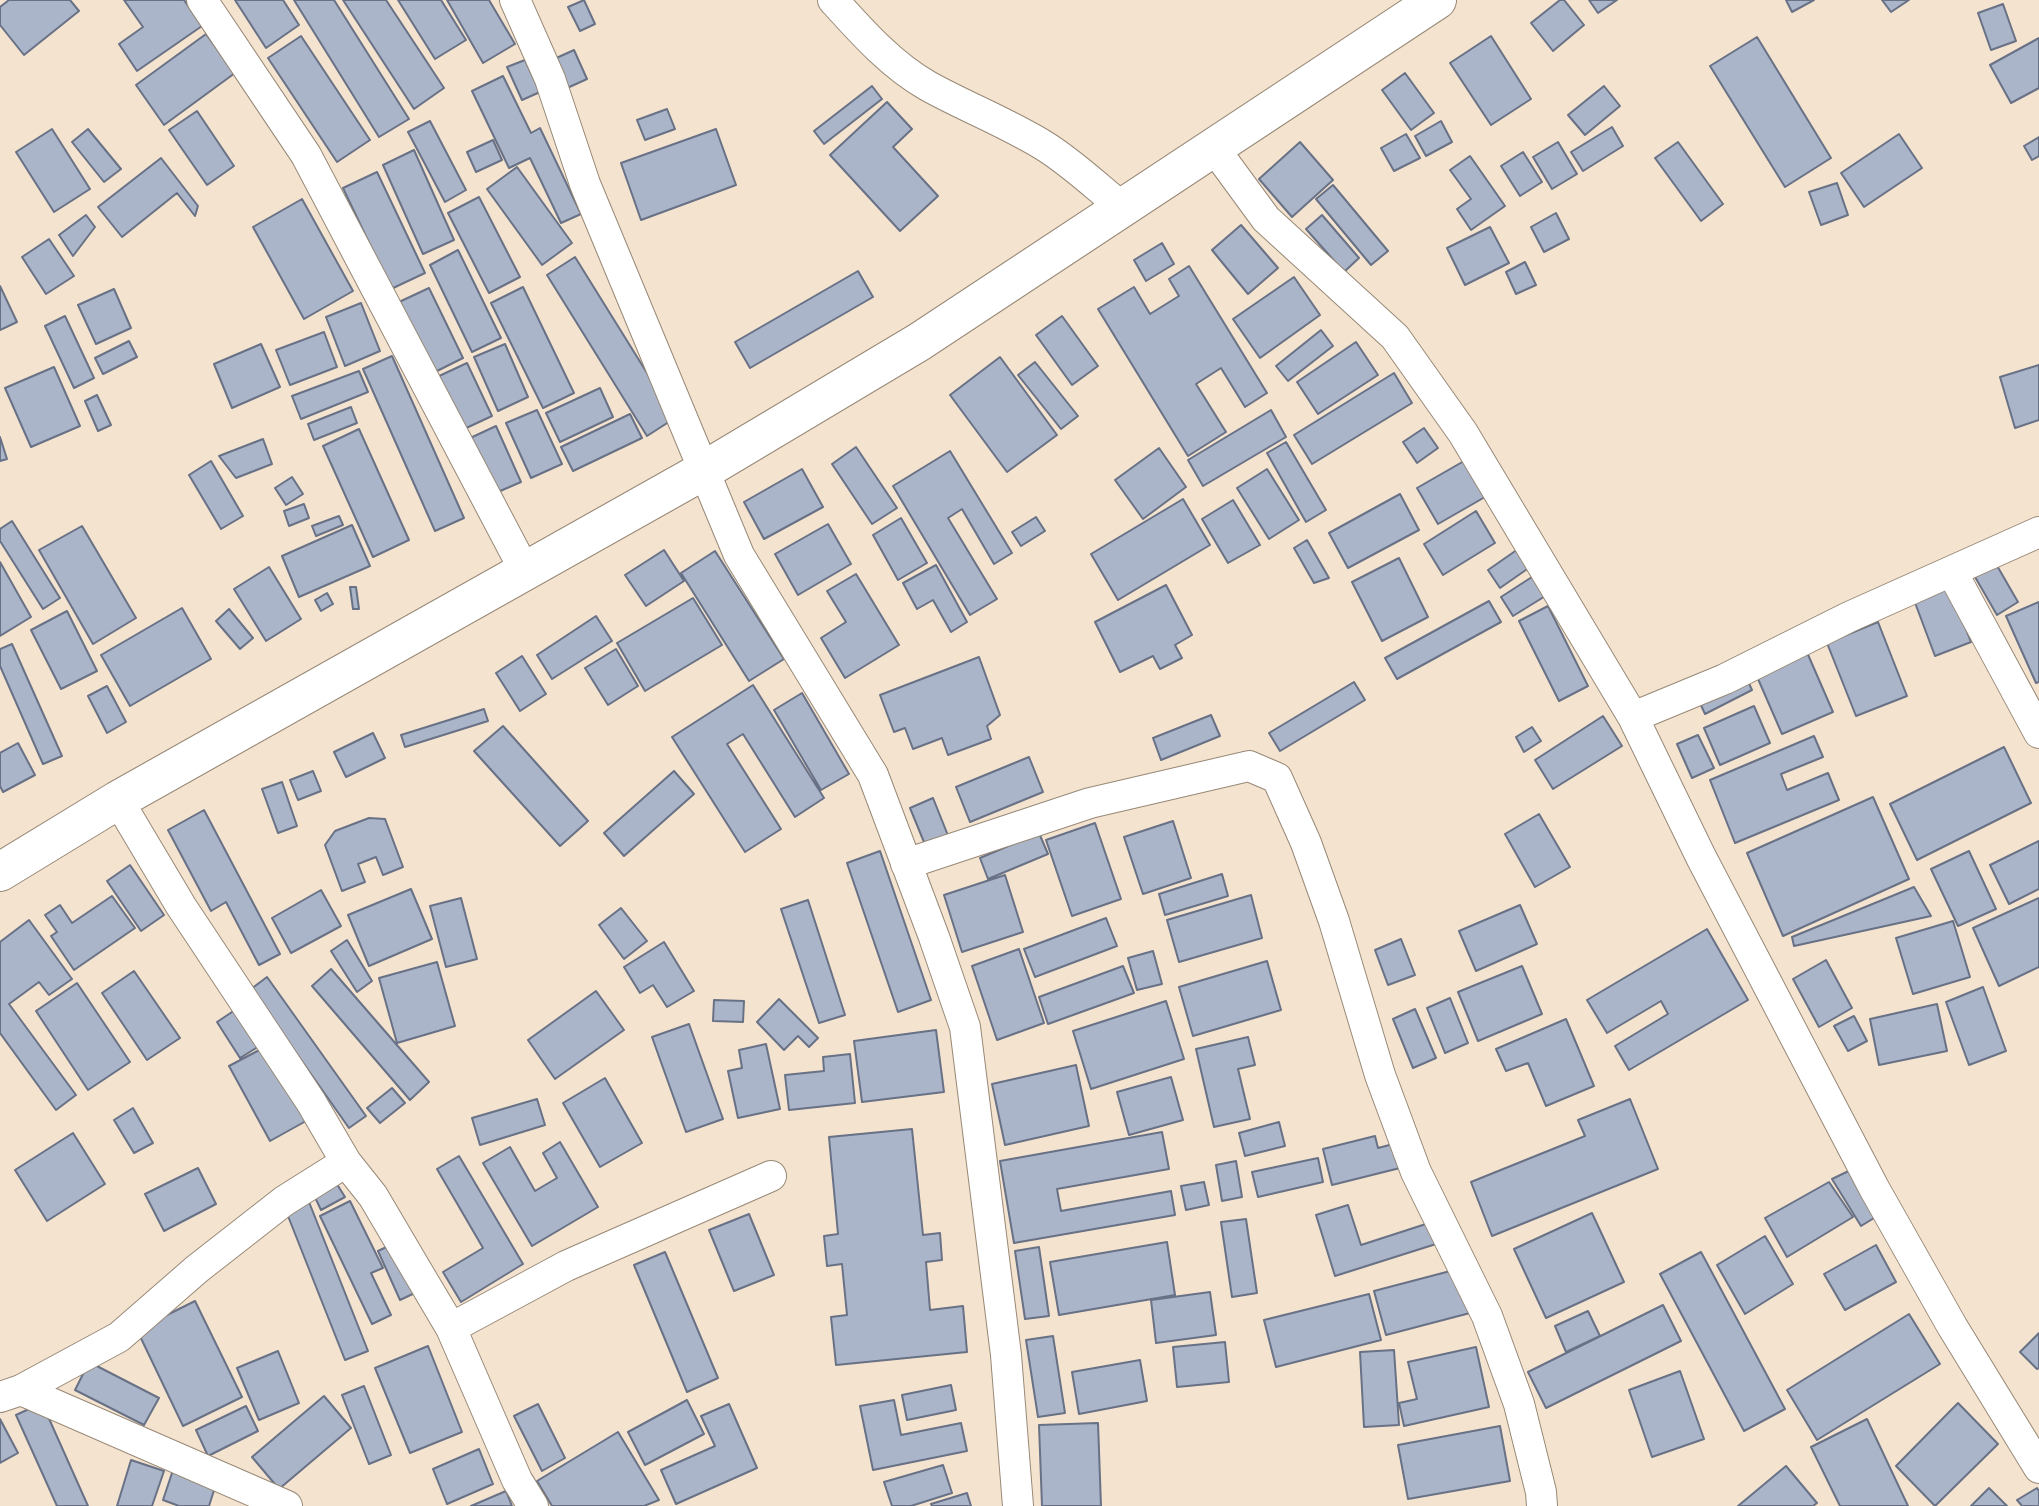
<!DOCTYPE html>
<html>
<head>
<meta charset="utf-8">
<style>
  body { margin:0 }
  canvas { display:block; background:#f4e3cf }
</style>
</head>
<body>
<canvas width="2039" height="1506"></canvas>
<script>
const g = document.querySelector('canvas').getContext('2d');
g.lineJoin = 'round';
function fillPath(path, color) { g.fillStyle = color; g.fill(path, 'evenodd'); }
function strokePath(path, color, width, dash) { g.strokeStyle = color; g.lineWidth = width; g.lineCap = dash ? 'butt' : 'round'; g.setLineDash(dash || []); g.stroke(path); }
const building = new Path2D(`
  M9,0H70L79,11L24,55L0,25V7Z
  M124,0H184L202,26L137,71L119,44L143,27Z
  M235,0H283L299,25L266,48Z
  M294,0H334L409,119L379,137Z
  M343,0H386L444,88L414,109Z
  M398,0H441L466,40L435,59Z
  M447,0H489L515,44L483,63Z
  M584,0L595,24L580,31L568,7Z
  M1560,0H1564L1584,25L1553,51L1531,23Z
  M1589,0H1617L1598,13Z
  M1786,0H1814L1792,12Z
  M1882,0H1909L1891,12Z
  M2003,4L2016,41L1991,50L1978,13Z
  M206,34L235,73L164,125L136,85Z
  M301,36L370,140L337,162L268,58Z
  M1491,36L1531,99L1491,125L1450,63Z
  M1757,37L1831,158L1785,187L1710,66Z
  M2039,38V88L2011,103L1990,65Z
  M574,50L587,79L565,89L552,60Z
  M525,60L540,92L522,100L507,67Z
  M1405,73L1434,113L1411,130L1382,90Z
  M503,76L531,133L540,128L581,214L561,223L530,158L509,168L472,91Z
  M872,86L882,99L824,144L814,131Z
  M1604,86L1620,106L1585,135L1568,115Z
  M887,102L912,129L893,147L938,196L900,231L830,155Z
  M667,109L675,129L645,140L637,120Z
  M197,111L234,166L207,185L169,130Z
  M430,121L466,190L445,202L408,132Z
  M1441,121L1452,142L1426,156L1415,136Z
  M1612,127L1623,146L1583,171L1571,152Z
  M52,129L90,189L54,212L16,152Z
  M88,129L121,169L104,182L72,142Z
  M716,129L736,185L641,220L621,163Z
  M1406,134L1420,158L1394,171L1381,148Z
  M1899,134L1922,168L1864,207L1841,173Z
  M2039,137V156L2032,160L2024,146Z
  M493,140L502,160L476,172L467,152Z
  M1300,142L1333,180L1292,217L1259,179Z
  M1558,142L1577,174L1552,189L1533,157Z
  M1678,142L1723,204L1701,221L1655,158Z
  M414,150L454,240L423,254L383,165Z
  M1523,152L1542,182L1520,196L1501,166Z
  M1470,156L1505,206L1471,230L1457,209L1471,199L1450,170Z
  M161,158L198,206L195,216L177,193L122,237L98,207Z
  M517,167L572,243L542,265L487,189Z
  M377,172L425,273L391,289L343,188Z
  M1837,183L1848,215L1821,225L1809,192Z
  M1333,185L1388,251L1371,265L1316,199Z
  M479,197L520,277L489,293L448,213Z
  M302,199L353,291L304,319L253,227Z
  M1556,213L1569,239L1544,252L1531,227Z
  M86,215L95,227L73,256L59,235Z
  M1322,215L1359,258L1344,272L1306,229Z
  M1241,225L1278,268L1248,294L1212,250Z
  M1490,227L1509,263L1465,285L1447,248Z
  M49,239L74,276L46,294L22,257Z
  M1162,243L1174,264L1146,281L1134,260Z
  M458,250L501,338L472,352L430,265Z
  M575,257L675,418L647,436L547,275Z
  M1525,262L1536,285L1516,294L1506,272Z
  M1189,266L1267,393L1245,407L1221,368L1196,384L1226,432L1188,456L1098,309L1134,287L1150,314L1179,296L1169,279Z
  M858,271L873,297L750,368L735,342Z
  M1294,277L1320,315L1260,358L1233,319Z
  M0,286L17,322L0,330Z
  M523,287L574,393L543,408L491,303Z
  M429,288L463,358L433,373L399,302Z
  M114,289L131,328L96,344L78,305Z
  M361,303L380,351L345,366L326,317Z
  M65,316L94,378L74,388L45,326Z
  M1062,316L1098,366L1072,385L1036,335Z
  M1321,330L1333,346L1288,381L1276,366Z
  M324,332L337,367L290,385L276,350Z
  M129,341L137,357L103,374L95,358Z
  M1356,342L1378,375L1318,414L1297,382Z
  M261,344L280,387L232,408L214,364Z
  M505,344L528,397L498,411L474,357Z
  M392,356L464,518L435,531L363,369Z
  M1000,357L1057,435L1007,472L950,395Z
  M1035,362L1078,416L1061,429L1018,375Z
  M467,363L492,416L462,430L437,377Z
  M2039,365V420L2015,428L2000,377Z
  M54,367L80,426L31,447L5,388Z
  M359,371L368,392L301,419L292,396Z
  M1394,373L1412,403L1312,464L1294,435Z
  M600,388L613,417L560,442L546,413Z
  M97,395L111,425L98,431L85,401Z
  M351,407L357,423L314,440L308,424Z
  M537,410L562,464L531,478L506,423Z
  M1271,410L1286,437L1203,486L1188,460Z
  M630,414L642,438L573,471L561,447Z
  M496,426L521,482L491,495L466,440Z
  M1424,428L1438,448L1417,463L1403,442Z
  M359,429L409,540L373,557L323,446Z
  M0,437L7,459L0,461Z
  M263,439L272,464L236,478L219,456Z
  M1286,442L1326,510L1306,522L1267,453Z
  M856,447L897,508L872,524L832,464Z
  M1159,448L1186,487L1143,519L1115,480Z
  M950,451L1012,553L994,564L962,509L948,518L997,599L970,615L893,486Z
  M211,461L243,516L221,529L189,475Z
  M1464,461L1485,497L1438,524L1417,488Z
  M802,469L823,507L764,539L744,502Z
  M1267,469L1299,520L1269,539L1237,488Z
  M292,477L303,494L286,505L275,488Z
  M1400,494L1419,530L1348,568L1329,533Z
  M1183,499L1210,545L1118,600L1091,554Z
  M1233,500L1260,545L1228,563L1202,519Z
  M304,504L309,518L289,526L284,511Z
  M1476,511L1495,543L1443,575L1424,544Z
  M339,516L343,525L316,536L312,526Z
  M1036,517L1045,531L1021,546L1012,532Z
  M901,518L927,563L898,580L873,535Z
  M12,521L60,598L43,609L0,541V529Z
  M828,524L851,564L798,595L775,554Z
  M352,525L370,566L299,597L282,556Z
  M82,526L136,618L93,644L39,550Z
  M1307,540L1329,578L1314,583L1294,548Z
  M1521,547L1533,565L1500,588L1488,570Z
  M664,550L684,581L646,606L625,575Z
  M715,551L784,659L749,681L681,573Z
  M1992,557L2018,602L1997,615L1971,570Z
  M1399,558L1428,617L1382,641L1352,582Z
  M0,562L31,617L0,636Z
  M936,565L967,622L951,632L933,600L917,609L903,583Z
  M269,567L301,619L266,641L234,589Z
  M856,574L899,645L845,678L821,638L846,622L827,591Z
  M1535,575L1547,595L1513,616L1501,597Z
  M1166,585L1192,635L1175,645L1182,658L1160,669L1153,656L1120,672L1095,622Z
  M1949,586L1971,642L1935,656L1914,600Z
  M350,587H356L359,609H353Z
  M327,593L333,604L321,611L315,600Z
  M693,598L722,645L645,691L617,643Z
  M1489,601L1501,622L1397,679L1385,658Z
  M2039,602V682L2036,683L2006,616Z
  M1548,606L1588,686L1559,701L1519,621Z
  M182,608L211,659L130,706L101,655Z
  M229,609L253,638L240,649L216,621Z
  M67,611L97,671L61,689L31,630Z
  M596,616L612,641L552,679L537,655Z
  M1878,622L1907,696L1856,716L1827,643Z
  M12,644L62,756L43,764L0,666V649Z
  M616,649L638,686L608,705L585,668Z
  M1806,650L1833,712L1782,734L1755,672Z
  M522,656L546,694L520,711L496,673Z
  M979,657L1000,715L987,726L991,739L948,755L942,738L913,749L905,728L894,732L880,695Z
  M1746,677L1752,690L1705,714L1699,701Z
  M1354,682L1365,700L1280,751L1269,733Z
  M753,685L824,798L795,817L743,734L727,744L781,829L745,852L672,737Z
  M107,686L126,722L107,733L88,696Z
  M802,693L849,774L821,790L774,710Z
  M1754,706L1770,743L1720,765L1704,728Z
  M484,709L488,721L405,747L401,735Z
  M1211,715L1220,736L1161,760L1153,738Z
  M1603,716L1622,746L1553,789L1535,760Z
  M503,726L588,821L560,846L474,751Z
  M1532,727L1541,741L1524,752L1516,737Z
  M373,733L385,758L346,777L334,752Z
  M1698,735L1714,768L1692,778L1677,744Z
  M1814,736L1823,757L1781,774L1787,790L1828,773L1839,800L1735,843L1710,780Z
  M18,743L35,775L3,792L0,786V753Z
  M2004,747L2031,803L1917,860L1890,804Z
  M1029,757L1043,792L970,822L956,787Z
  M313,771L321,791L298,800L290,780Z
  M674,771L694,794L624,856L604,833Z
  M282,782L297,826L278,833L262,789Z
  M1873,797L1909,879L1783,936L1747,853Z
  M933,798L949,838L926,847L910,808Z
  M204,810L280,954L259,965L226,902L211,911L168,830Z
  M1539,814L1570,867L1535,887L1505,834Z
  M369,818L385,819L403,867L383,875L376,857L358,864L365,882L342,891L325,845L335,831Z
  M1173,821L1191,878L1143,894L1124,837Z
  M1095,823L1121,899L1072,916L1046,840Z
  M1039,833L1048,854L988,879L980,858Z
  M2039,841V889L2009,904L1990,865Z
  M880,851L931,1000L898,1012L847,863Z
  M1969,851L1996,909L1958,926L1931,869Z
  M130,865L164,915L141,931L107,881Z
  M1222,874L1228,896L1165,915L1159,894Z
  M1005,875L1023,932L962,952L944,895Z
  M1914,887L1931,916L1794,946L1792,937Z
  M411,889L432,939L369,966L348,915Z
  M321,890L341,926L291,953L272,918Z
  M1251,895L1262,938L1179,962L1167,920Z
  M112,896L135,928L74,970L51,936L57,932L45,915L60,905L72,923Z
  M461,898L477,959L446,967L430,906Z
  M2039,898V967L1999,986L1973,928Z
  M808,900L845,1015L819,1023L781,909Z
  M1520,905L1537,944L1476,971L1459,931Z
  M621,908L647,941L624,959L599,925Z
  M1106,918L1117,946L1035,977L1024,949Z
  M29,920L72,979L49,995L39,982L9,1004L76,1095L56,1110L0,1033V942Z
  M1953,921L1970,977L1913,994L1896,938Z
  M1707,929L1748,1000L1629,1070L1615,1046L1668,1014L1661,1001L1607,1033L1587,1000Z
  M1401,939L1415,975L1388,985L1375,950Z
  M347,940L372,981L357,992L331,951Z
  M664,942L694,991L667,1007L653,985L640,993L624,967Z
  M1019,949L1044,1023L997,1040L972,966Z
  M1153,951L1162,984L1137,990L1128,958Z
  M1826,960L1852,1008L1819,1027L1793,979Z
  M1267,961L1281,1010L1193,1036L1179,987Z
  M437,962L455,1026L397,1043L379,978Z
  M1123,966L1134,993L1048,1024L1039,997Z
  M1522,966L1542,1014L1478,1041L1458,992Z
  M331,969L429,1082L410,1100L312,986Z
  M134,971L180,1038L147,1060L102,993Z
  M267,977L366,1116L349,1128L251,989Z
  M77,983L130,1062L88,1090L36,1011Z
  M1983,987L2006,1051L1969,1065L1946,1002Z
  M596,991L624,1030L555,1079L528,1040Z
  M1450,998L1468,1043L1445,1053L1427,1008Z
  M779,999L818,1038L809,1047L798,1036L784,1050L757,1022Z
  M714,1000L744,1001L743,1022L713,1021Z
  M1166,1001L1184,1059L1091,1089L1073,1031Z
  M1937,1004L1947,1051L1879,1065L1870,1019Z
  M238,1008L261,1045L240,1058L217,1022Z
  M1415,1009L1436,1058L1413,1068L1393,1019Z
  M1854,1016L1867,1041L1848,1051L1834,1026Z
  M1566,1019L1594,1086L1546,1106L1528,1063L1506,1071L1496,1049Z
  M689,1024L723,1119L686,1132L652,1037Z
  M936,1030L944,1092L862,1102L854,1041Z
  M1248,1037L1255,1065L1238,1069L1250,1119L1214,1127L1196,1049Z
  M766,1044L780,1109L738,1118L728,1071L742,1068L739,1050Z
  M265,1047L306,1121L270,1141L229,1066Z
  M850,1054L855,1103L789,1110L785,1075L824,1071L823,1057Z
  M1076,1065L1089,1126L1005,1145L992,1084Z
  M1171,1077L1183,1120L1129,1135L1117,1092Z
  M605,1078L642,1143L600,1167L563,1103Z
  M392,1088L405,1103L380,1123L367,1108Z
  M537,1099L545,1125L480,1145L472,1118Z
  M1630,1099L1658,1169L1492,1236L1471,1182L1585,1136L1578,1120Z
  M133,1108L153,1143L134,1153L114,1120Z
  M1279,1122L1285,1146L1245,1156L1239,1133Z
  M912,1129L923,1235L940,1233L942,1260L926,1262L930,1310L963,1306L967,1352L836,1365L831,1317L847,1315L842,1264L827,1266L824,1236L838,1234L829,1137Z
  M1162,1132L1169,1169L1057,1189L1061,1211L1171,1191L1175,1215L1014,1243L1000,1161Z
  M73,1133L105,1184L47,1221L15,1170Z
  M1375,1136L1378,1148L1397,1143L1404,1167L1332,1185L1323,1149Z
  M560,1142L598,1207L532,1246L483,1163L510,1147L535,1191L557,1178L543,1153Z
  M459,1156L523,1264L461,1302L443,1272L483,1248L437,1169Z
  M1318,1158L1323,1182L1258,1197L1252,1172Z
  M1236,1161L1242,1197L1222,1201L1216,1165Z
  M1857,1167L1879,1215L1861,1226L1832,1179Z
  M198,1168L216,1204L164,1231L145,1194Z
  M335,1181L345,1197L321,1210L313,1193Z
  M1204,1182L1209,1205L1186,1210L1181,1186Z
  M1829,1182L1853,1217L1787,1257L1765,1218Z
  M350,1201L383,1268L371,1273L391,1315L372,1324L320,1216Z
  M309,1202L368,1351L345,1360L286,1211Z
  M1348,1205L1361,1245L1429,1223L1436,1244L1335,1276L1316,1215Z
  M1592,1213L1624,1282L1546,1318L1514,1249Z
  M749,1214L774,1275L734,1291L709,1230Z
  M1246,1219L1257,1293L1232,1297L1221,1222Z
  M1765,1236L1793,1284L1745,1314L1717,1265Z
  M397,1242L419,1291L400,1300L378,1251Z
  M1167,1242L1175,1295L1059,1315L1050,1262Z
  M1876,1245L1896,1282L1845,1310L1824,1274Z
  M1039,1247L1049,1316L1025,1319L1015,1251Z
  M665,1252L718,1378L687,1392L634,1265Z
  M1701,1252L1785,1409L1744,1431L1660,1274Z
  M1458,1269L1470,1313L1386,1335L1374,1291Z
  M1210,1292L1216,1335L1156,1343L1151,1300Z
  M1369,1294L1381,1340L1276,1367L1264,1320Z
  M195,1301L242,1397L183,1426L137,1330Z
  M1663,1305L1681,1341L1546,1408L1528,1372Z
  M1588,1311L1600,1336L1566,1352L1555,1326Z
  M1909,1314L1940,1364L1817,1440L1787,1390Z
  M2039,1333V1368L2037,1369L2020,1352Z
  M1053,1336L1065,1413L1038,1417L1026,1340Z
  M1225,1342L1229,1382L1177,1387L1173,1347Z
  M428,1346L462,1432L410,1453L375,1368Z
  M1476,1347L1489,1407L1404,1426L1399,1403L1417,1399L1408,1362Z
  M1394,1350L1399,1425L1364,1427L1360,1352Z
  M278,1351L299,1403L259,1420L237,1368Z
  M1140,1360L1147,1401L1079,1414L1072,1372Z
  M89,1362L159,1398L144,1425L75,1390Z
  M1680,1371L1704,1439L1652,1457L1629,1390Z
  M951,1385L956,1410L907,1420L902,1395Z
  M364,1386L391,1455L369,1464L342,1395Z
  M324,1396L351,1428L279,1489L252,1457Z
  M687,1400L704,1434L645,1465L628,1432Z
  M894,1400L901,1435L961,1423L967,1451L873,1470L860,1406Z
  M42,1403L88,1506H57L16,1415Z
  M1958,1403L1998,1444L1935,1506L1896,1466Z
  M538,1404L565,1458L542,1471L514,1416Z
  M729,1404L757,1468L676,1504L661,1470L715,1446L701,1416Z
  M246,1406L258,1431L208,1456L196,1430Z
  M0,1419L18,1453L0,1463Z
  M1867,1419L1908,1506H1840L1811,1447Z
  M1098,1423L1101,1506H1042L1039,1425Z
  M1500,1426L1510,1481L1408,1499L1398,1445Z
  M618,1432L659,1500L644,1506H552L537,1481Z
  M479,1449L493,1484L447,1504L433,1469Z
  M131,1460L164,1471L152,1506H117Z
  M943,1465L952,1493L911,1506H892L884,1482Z
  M1786,1466L1817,1503L1813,1506H1738Z
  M173,1470L216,1484L209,1506H179L163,1500Z
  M1989,1488L2007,1506H1971Z
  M2037,1488L2039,1491V1506H2022L2017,1500Z
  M506,1491L512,1506H471Z
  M967,1493L971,1506H932L931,1504Z`);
fillPath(building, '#aab5c9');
strokePath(building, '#687185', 2);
const street = new Path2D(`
  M202,0L306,155L526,573
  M515,0L550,79L585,184L739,555L873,775L934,937L965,1027L1006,1355L1018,1506
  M833,0C861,31 891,65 928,86C966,107 1005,122 1043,145C1071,162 1097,187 1123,208
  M1214,148L1266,219L1395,337L1463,433L1633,717L1701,857L1874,1188L1952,1326L2039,1468
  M1952,572L2039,733
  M1633,717L1725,679L1849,617L2039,532
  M118,800L181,906L311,1102L346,1162L373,1196L416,1269L451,1328L517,1480L533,1506
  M906,864L1090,803L1249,766L1277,778L1306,843L1334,921L1380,1075L1416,1172L1487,1316L1519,1404L1541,1492L1542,1506
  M451,1328L566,1266L771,1176
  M21,1390L119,1337L197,1269L284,1201L346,1162
  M0,1397L21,1390L287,1506`);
const secondary = new Path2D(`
  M0,872L118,800L703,471L919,342L1437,0`);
strokePath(street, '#988977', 32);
strokePath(secondary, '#988977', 40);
strokePath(street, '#fff', 30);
strokePath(secondary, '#fff', 38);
</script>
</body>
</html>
